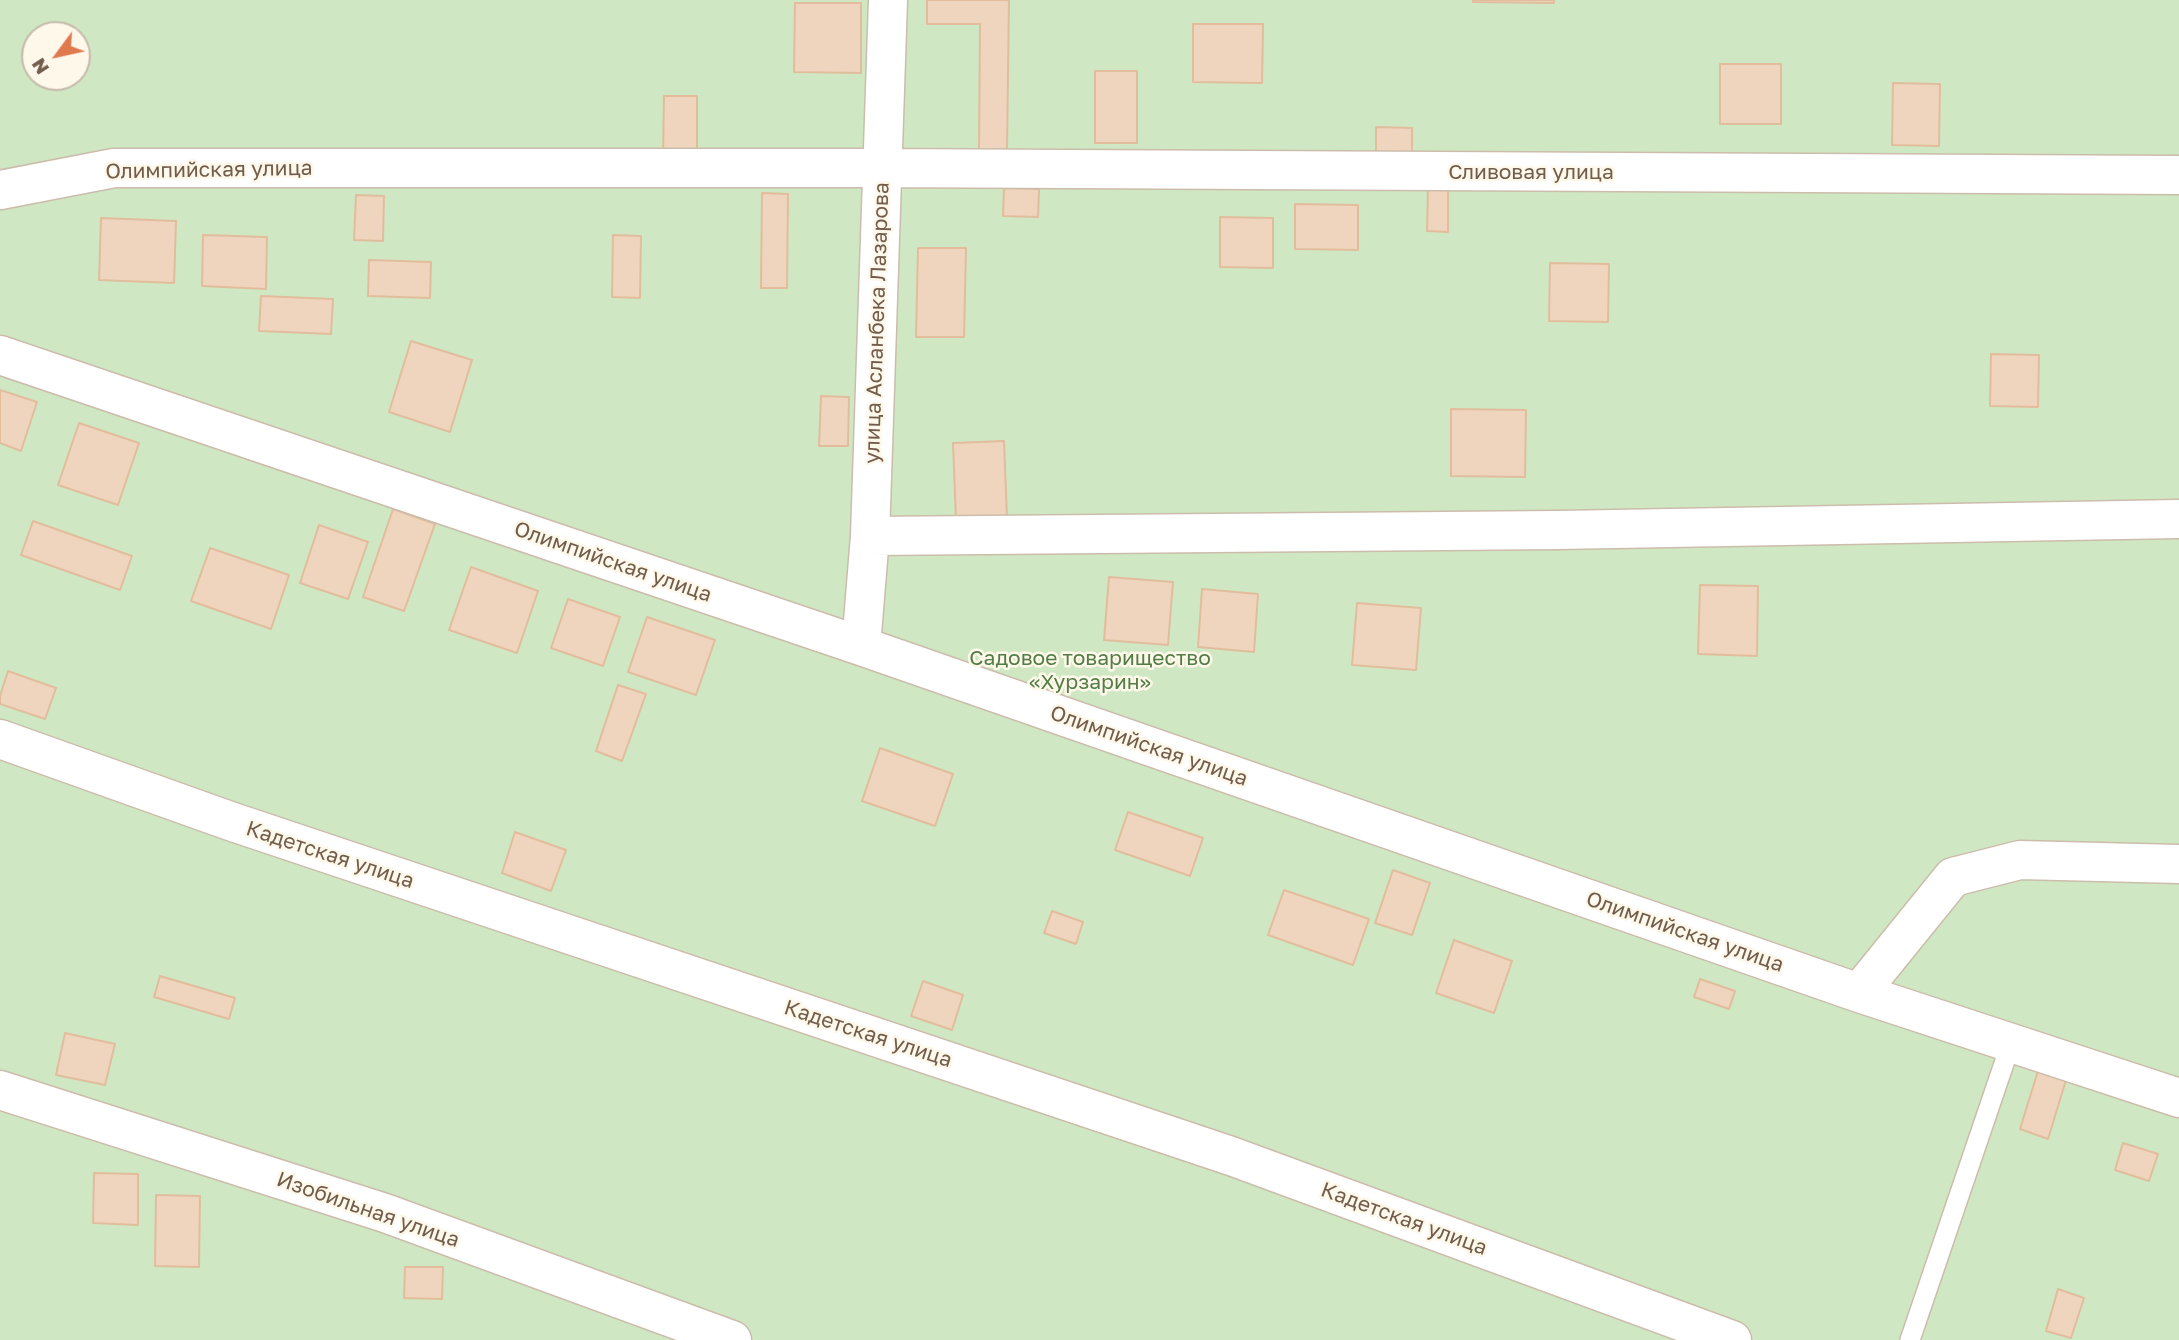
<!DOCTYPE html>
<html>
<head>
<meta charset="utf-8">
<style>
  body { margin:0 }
  #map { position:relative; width:2179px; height:1340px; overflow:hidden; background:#fbf4e4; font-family:"Golos Text",sans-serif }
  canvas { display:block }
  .north { position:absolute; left:21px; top:21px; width:70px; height:70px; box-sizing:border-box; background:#fef8ea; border:2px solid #c6baaa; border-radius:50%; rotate:237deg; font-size:19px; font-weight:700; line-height:28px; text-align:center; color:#725c4b }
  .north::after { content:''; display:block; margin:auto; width:24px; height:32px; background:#df7a4f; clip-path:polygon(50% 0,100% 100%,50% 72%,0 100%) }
</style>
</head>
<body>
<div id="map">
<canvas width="2179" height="1340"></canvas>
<div class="north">N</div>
</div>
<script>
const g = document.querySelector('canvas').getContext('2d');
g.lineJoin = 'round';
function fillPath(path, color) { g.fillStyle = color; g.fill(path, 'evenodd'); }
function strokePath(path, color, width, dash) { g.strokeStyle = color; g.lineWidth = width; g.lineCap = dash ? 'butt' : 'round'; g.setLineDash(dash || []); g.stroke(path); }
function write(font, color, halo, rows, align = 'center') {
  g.font = font + ' "Golos Text",sans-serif'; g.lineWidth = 5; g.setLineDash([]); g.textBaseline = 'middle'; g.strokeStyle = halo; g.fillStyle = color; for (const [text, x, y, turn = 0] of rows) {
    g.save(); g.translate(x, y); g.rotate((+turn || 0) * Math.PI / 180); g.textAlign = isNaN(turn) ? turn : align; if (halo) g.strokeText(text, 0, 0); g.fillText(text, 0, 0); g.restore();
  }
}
fillPath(new Path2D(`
  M0,0H2179V1340H0ZM35,35H77V77H35Z`), '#cfe8c3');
const building = new Path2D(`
  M927,0H1009L1007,150H979L980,24H927Z
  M1473,0H1554V3L1473,2Z
  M795,3H861V73L794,72Z
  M1193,24H1263L1262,83L1193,82Z
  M1720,64H1781V124H1720Z
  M1095,71H1137V143H1095Z
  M1893,83L1940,84L1939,146L1892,145Z
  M664,96H697V155H663Z
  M1376,127L1412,128V152H1376Z
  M1004,188L1039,189L1038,217L1003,216Z
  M1428,189H1448V232L1427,231Z
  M762,193L788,194L787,288H761Z
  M356,195L384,196L383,241L354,240Z
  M1295,204L1358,205V250L1295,249Z
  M1220,217L1273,218V268L1220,267Z
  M101,218L176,221L174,283L99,280Z
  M203,235L267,237L266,289L202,286Z
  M613,235L641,236L640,298L612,297Z
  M918,248H966L964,337H916Z
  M369,260L431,262L430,298L368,296Z
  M1550,263L1609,264L1608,322L1549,321Z
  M261,296L333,299L331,334L259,331Z
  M411,341L472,360L450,432L389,412Z
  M1991,354L2039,355L2038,407L1990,406Z
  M0,390L37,402L21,451L0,443Z
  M821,396L849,397L848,446H819Z
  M1451,409L1526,410L1525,477L1451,476Z
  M79,423L139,443L118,505L58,485Z
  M1004,441L1007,518L956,520L953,443Z
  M393,509L435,524L404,611L363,597Z
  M33,521L132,556L120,590L21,555Z
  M319,525L368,542L348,599L300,583Z
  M210,548L289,575L271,629L191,601Z
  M471,567L538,591L517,653L449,630Z
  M1109,577L1173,582L1168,645L1104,640Z
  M1700,585L1758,586L1757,656L1698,654Z
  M1202,589L1258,594L1254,652L1198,647Z
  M568,599L620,617L603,666L551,648Z
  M1357,603L1421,608L1416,670L1352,665Z
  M647,617L715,640L696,695L628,672Z
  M8,671L56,688L45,719L0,704V696Z
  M618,685L646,694L622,761L596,751Z
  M880,748L953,774L935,826L862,801Z
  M1128,812L1203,838L1190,876L1115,850Z
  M515,832L566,850L551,891L502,873Z
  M1393,870L1430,883L1412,935L1375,923Z
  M1284,890L1369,919L1353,965L1268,935Z
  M1052,911L1083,922L1076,944L1044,933Z
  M1454,940L1512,961L1494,1013L1436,993Z
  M160,976L235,998L229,1019L154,997Z
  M1700,979L1735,991L1729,1009L1694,997Z
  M923,981L963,995L952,1030L911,1016Z
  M65,1033L115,1044L105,1085L56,1075Z
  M2038,1071L2066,1080L2048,1139L2020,1129Z
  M2123,1143L2158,1154L2149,1181L2115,1170Z
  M94,1173L138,1174V1225L93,1223Z
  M156,1195L200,1196L199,1267L155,1266Z
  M405,1267H443L442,1299L404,1298Z
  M2058,1289L2084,1298L2071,1338L2046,1331Z`);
fillPath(building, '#efd5bd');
strokePath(building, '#e1bd9e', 2);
const service = new Path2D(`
  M1910,1340L2011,1043`);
const minor = new Path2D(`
  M0,190L114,168H882L2179,175
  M0,355L861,646L1859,993L2179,1098
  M870,536L1558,530L2179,519
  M861,646L870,536L888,0
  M0,739L230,821L1231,1156L1732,1340
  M1859,993L1953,877L2020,860L2179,864
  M0,1090L385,1213L732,1340`);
strokePath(service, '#ccbcab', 22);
strokePath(minor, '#ccbcab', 41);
strokePath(service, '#fff', 19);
strokePath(minor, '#fff', 38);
write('21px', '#725c4b', '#fef8ea', [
  ["Олимпийская улица",209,170,-1],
  ["Сливовая улица",1531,172],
  ["улица Асланбека Лазарова",877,323,-88],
  ["Олимпийская улица",613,562,19],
  ["Олимпийская улица",1149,746,19],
  ["Кадетская улица",330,855,18],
  ["Олимпийская улица",1685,932,19],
  ["Кадетская улица",868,1034,18],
  ["Изобильная улица",368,1210,19],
  ["Кадетская улица",1404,1219,20]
]);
write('21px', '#537d46', '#fef8ea', [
  ["Садовое товарищество",1090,658],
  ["«Хурзарин»",1090,682]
]);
</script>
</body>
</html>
